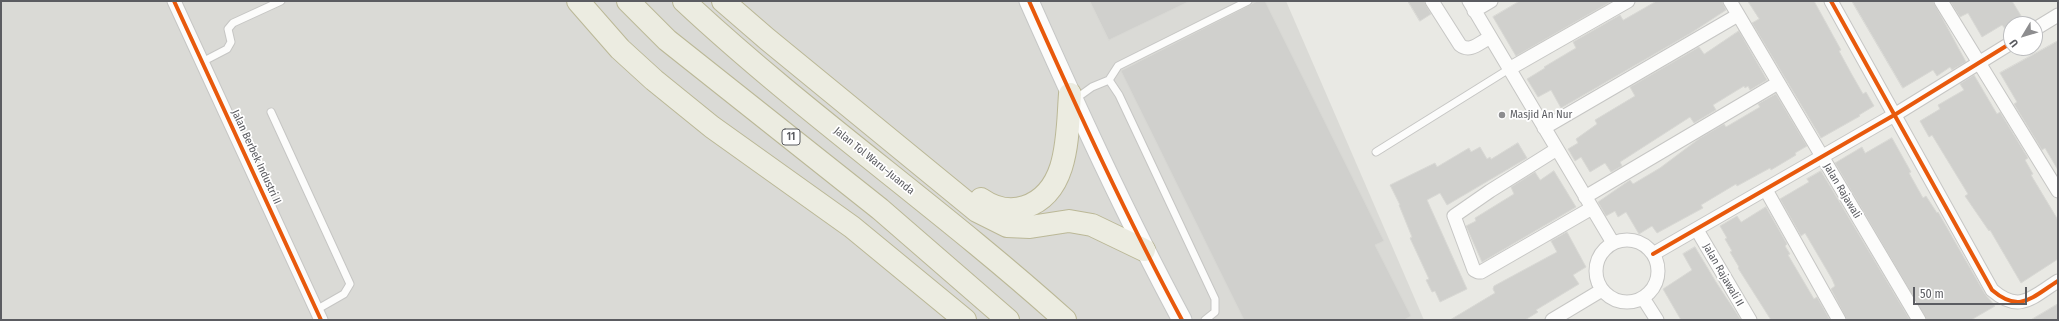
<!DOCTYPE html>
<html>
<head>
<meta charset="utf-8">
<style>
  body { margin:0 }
  #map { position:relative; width:2059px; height:321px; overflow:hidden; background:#e9e9e4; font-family:"Fira Sans Condensed",sans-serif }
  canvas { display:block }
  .frame { position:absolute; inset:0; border:2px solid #5b5c61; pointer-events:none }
  .north { position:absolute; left:2003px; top:16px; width:40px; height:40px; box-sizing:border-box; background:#fff; border:1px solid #bdbec0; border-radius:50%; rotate:232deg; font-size:11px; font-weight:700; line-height:16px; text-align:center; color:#5b5c61 }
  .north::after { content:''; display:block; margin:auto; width:14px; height:18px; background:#8d8d8f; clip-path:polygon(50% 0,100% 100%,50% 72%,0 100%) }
  .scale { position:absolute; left:1913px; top:287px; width:114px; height:18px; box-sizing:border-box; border:2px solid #5b5c61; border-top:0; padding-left:5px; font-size:12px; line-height:14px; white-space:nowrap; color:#5b5c61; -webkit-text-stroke:3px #fff; paint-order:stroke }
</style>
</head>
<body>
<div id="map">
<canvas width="2059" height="321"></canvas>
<div class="frame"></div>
<div class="north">U</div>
<div class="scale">50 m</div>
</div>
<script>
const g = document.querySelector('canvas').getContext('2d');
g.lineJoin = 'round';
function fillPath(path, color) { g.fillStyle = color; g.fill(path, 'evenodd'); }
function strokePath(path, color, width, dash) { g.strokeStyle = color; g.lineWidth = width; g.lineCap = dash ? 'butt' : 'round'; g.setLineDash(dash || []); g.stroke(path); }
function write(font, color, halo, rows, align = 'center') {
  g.font = font + ' "Fira Sans Condensed",sans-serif'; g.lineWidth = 3.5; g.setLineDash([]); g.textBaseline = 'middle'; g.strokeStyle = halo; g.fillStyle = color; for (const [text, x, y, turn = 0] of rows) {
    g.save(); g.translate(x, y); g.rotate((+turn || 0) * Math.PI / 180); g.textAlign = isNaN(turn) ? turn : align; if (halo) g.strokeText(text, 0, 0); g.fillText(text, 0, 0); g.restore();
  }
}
fillPath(new Path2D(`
  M1,1H1286L1424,320H1Z`), '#dadad6');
const building = new Path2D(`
  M1090,1H1190L1109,40Z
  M1258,1H1265L1384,241L1375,245L1411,316L1404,320H1244L1121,71Z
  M1408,1H1424L1431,14L1420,21Z
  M1520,1H1612L1516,56L1493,17Z
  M1657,1H1722L1726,10L1691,33L1561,108L1551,90L1538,97L1527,79L1545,68L1544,67L1576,48L1573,42L1620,15L1623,20Z
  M1748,1H1814L1841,50L1839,51L1851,73L1863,94L1866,92L1874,106L1859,115L1860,116L1821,138L1752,23L1759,19Z
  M1852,1H1933L1966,62L1952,70L1950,67L1937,76L1933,70L1903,88Z
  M1950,1H2012L2023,19L2016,24H2011V27L2006,30L2002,25L1982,37L1968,13L1960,17Z
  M1739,31L1767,80L1750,90L1748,86L1745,88L1744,86L1713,105L1716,110L1694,123L1690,117L1620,162L1622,166L1611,172L1605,163L1590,172L1581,157L1575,161L1568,149L1578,143L1576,139L1597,124L1595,120L1635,96L1630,87L1699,47L1704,54Z
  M2058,41V170L2045,148L2042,150L2014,104L2017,102L2000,73Z
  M1974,75L1997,114L2000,112L2028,158L2025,160L2033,174L2031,175L2058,220V259L2021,283L1990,230L1989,231L1965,196L1968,194L1932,135L1929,137L1920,121L1940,109L1938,105L1964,90L1960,84Z
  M1776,94L1807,146L1795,153L1796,155L1771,170L1770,168L1737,186L1736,184L1701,205L1703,208L1657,233L1652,226L1639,234L1626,212L1618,217L1615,211L1606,216L1598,202L1630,180L1633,184L1660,168L1700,138L1724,124L1726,127L1760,107L1758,104Z
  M1892,138L1911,172L1909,173L1923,198L1926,196L1937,213L1938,212L1985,294L1995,306L1971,320H1927L1835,163L1862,147L1865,153Z
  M1518,143L1527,158L1447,205L1440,193L1427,200L1467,289L1440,302L1435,291L1432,292L1426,280L1429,279L1410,238L1412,237L1399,205H1400L1390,185L1435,163L1437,167L1469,148L1471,152L1480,147L1487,159L1490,157L1491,159Z
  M1554,171L1576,207L1482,262L1466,226L1476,221L1475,218L1514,194L1511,187L1535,172L1540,180Z
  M1821,171L1910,320H1847L1831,289L1835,286L1832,279L1805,233L1801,236L1780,199L1809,182L1807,179Z
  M1766,207L1787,244L1785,246L1790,254L1788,255L1814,299L1817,297L1830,320H1771L1738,268L1739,267L1730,252L1732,251L1725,239L1727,238L1720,226L1737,216L1741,222Z
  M1567,232L1586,267L1573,275L1579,284L1536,310L1538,312L1525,320H1450L1495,293L1493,289L1494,286L1557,252L1551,241Z
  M1695,247L1716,282L1741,320H1681L1663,289L1692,270L1683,254Z
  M2058,304V320H2031Z`);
fillPath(building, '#d0d0cd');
strokePath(building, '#d8d8d4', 1);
const lane = new Path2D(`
  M202,62L227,49L231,42L228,29L233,23L281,1
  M1109,80L1118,66L1248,1
  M1074,100L1092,87L1109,80L1119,95L1215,299V312L1205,320
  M271,112L350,284L344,294L316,310
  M1376,152L1509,69`);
const street = new Path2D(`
  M174,1L321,320
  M1432,1L1460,45C1470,53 1479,43 1489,38
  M1469,1L1613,243
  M1730,1L1919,320
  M1831,1L1992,290C2020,314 2032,297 2058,281
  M1941,1L2058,191
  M1474,11L1491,1
  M2035,29L2058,15
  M1509,69L1628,1
  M1544,128L1738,15
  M1557,149L1490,191L1454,216L1474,270L1478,272H1481L1592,208
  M1766,190L1839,320
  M1585,197L1778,83
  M1697,230L1750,320
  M1596 271a31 31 0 1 1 62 0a31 31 0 1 1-62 0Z
  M1653,254L1896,114L2011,43
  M1643,298L1657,320
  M1552,320L1602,290`);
const secondary = new Path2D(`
  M1029,1C1077,109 1126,216 1182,320`);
const highway = new Path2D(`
  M578,1L620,49L654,80L712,127L852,227L965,320
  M628,1L667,40L880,209L1008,320
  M684,1C805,114 942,209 1065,320
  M723,1L767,39L977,211L1007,226L1030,227L1069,221L1092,225L1144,250
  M981,199C994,208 1010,212 1025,207C1070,192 1067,133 1070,94`);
strokePath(lane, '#c6c6c4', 9);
strokePath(street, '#c6c6c4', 15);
strokePath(secondary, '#c6c7c6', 21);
strokePath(highway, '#bbb897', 24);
strokePath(lane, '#fcfcfb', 7);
strokePath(street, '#fcfcfb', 13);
strokePath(secondary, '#fcfcfb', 19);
strokePath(highway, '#ecece1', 22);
strokePath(new Path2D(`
  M174,1L321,320
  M1029,1C1077,109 1126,216 1182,320
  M1831,1L1992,290C2020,314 2032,297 2058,281
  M1653,254L1896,114L2011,43`), '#e8590c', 4);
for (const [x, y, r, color] of [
  [1502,115,4,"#8d8d8f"]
]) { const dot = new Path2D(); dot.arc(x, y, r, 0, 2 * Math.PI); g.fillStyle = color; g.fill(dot); strokePath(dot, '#fff', 1.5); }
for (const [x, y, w] of [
  [791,137,18]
]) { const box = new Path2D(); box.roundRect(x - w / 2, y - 8, w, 16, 3); g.fillStyle = '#fff'; g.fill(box); strokePath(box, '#5b5c61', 1); }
write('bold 10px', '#5b5c61', null, [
  ["11",791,137]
]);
write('11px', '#5b5c61', '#fff', [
  ["Masjid An Nur",1510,115]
], 'left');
write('11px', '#5b5c61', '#fff', [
  ["Jalan Berbek Industri II",256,157,65],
  ["Jalan Tol Waru–Juanda",874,161,39],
  ["Jalan Rajawali",1842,191,59],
  ["Jalan Rajawali II",1723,275,60]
]);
</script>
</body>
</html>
